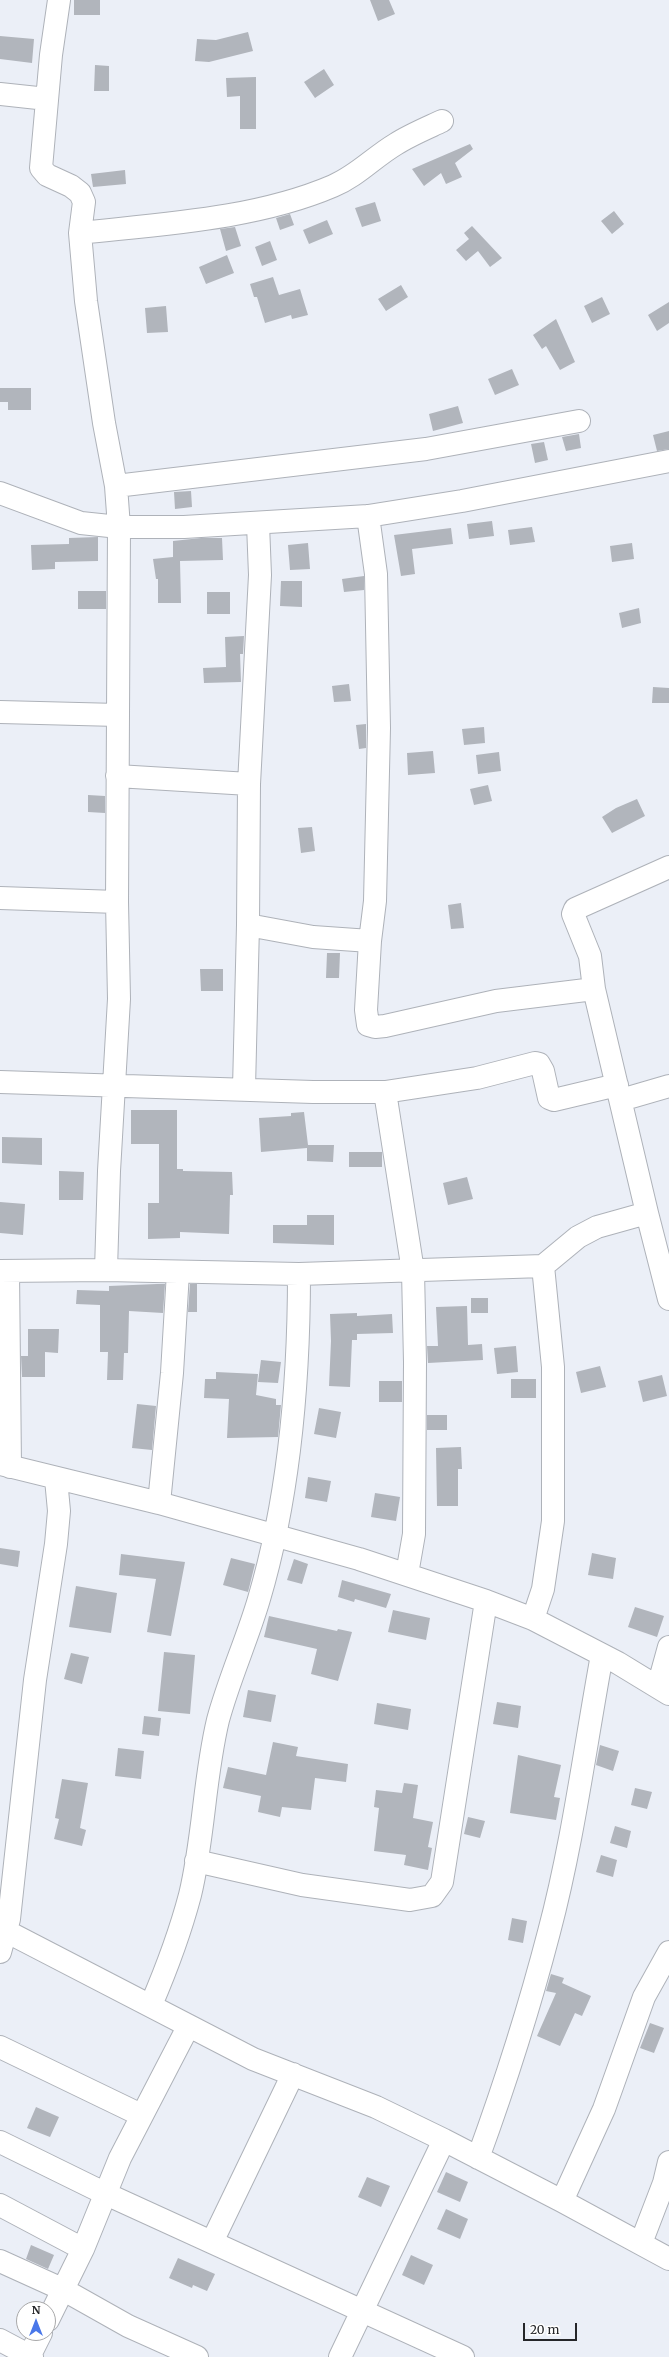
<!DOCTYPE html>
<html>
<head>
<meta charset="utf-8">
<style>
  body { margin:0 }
  #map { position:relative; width:669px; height:2357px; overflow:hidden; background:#ebeff7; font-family:Merriweather,serif }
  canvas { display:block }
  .north { position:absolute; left:16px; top:2301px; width:40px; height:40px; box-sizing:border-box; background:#fff; border:1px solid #a8a8a9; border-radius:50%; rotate:0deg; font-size:11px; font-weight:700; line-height:16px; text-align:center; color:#252629 }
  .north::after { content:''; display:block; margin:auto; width:14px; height:18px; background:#4977e9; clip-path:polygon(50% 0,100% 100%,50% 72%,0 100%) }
  .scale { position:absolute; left:523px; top:2323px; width:54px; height:18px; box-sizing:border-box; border:2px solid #252629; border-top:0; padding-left:5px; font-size:12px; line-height:14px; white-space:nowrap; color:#252629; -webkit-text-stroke:3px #fff; paint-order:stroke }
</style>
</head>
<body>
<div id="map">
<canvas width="669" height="2357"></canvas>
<div class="north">N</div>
<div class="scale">20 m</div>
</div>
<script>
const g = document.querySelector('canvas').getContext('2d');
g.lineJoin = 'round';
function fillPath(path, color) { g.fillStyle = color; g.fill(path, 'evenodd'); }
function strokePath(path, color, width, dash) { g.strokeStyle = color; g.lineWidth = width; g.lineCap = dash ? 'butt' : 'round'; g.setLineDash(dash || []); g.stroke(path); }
fillPath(new Path2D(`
  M74,0H100V15H74Z
  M370,0H389L395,14L378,21Z
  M248,32L253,51L209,62L195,61L197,39L216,40Z
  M0,36L34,39L32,63L0,59Z
  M95,65L109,66V91H94Z
  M324,69L334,85L315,98L304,82Z
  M256,77V129H240V96L227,97L226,78Z
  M470,144L473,149L455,163L462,177L446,184L441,173L424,186L412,169Z
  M125,170L126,184L93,187L91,174Z
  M375,202L381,221L362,227L355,208Z
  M614,211L624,224L612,234L601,221Z
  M290,214L294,225L280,230L276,218Z
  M327,220L333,234L309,244L303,230Z
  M472,226L502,258L490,267L478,251L466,261L456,250L469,239L464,233Z
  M235,227L241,246L226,251L220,229Z
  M270,241L277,260L262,266L255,247Z
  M227,255L234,273L206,284L199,267Z
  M273,277L279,295L300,289L308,315L292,319L291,315L265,323L257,297H254L250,284Z
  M401,285L408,297L386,311L378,299Z
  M602,297L610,314L592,323L584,306Z
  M669,302V323L657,331L648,315Z
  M166,306L168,332L147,333L145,308Z
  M556,319L575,362L560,370L546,346L542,349L533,335Z
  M512,369L519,385L495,395L488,379Z
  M0,388H31V410H8V402H0Z
  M458,406L463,423L433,431L429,414Z
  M669,431V449L657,451L653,435Z
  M579,434L581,448L566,451L562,437Z
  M544,442L548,460L535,463L531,444Z
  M191,491L192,507L175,509L174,492Z
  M492,521L494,536L469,539L467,524Z
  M532,527L535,542L510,545L508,530Z
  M451,528L453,544L412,549L415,574L401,576L394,535Z
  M98,537V561L55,562V569L32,570L31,545L69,544V538Z
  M201,538H222L223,560L180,561L181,603H158V579H156L153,559L173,557V541Z
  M308,543L310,569L290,570L288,545Z
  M632,543L634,559L612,562L610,546Z
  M364,576V590L344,592L342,579Z
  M281,581H302V607L280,606Z
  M78,591H106V609H78Z
  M207,592H230V614H207Z
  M639,608L641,623L622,628L619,613Z
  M244,636L243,654H240L241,682L204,683L203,668L226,667L225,637Z
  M349,684L351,701L334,702L332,686Z
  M653,687L669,688V703H652Z
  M366,724V748L359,749L356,725Z
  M484,727L485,743L464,745L462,729Z
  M433,751L435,773L408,775L407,753Z
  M499,752L501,771L478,774L476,755Z
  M488,785L492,801L474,805L470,789Z
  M88,795L105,796V813L88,812Z
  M637,799L645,816L612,833L602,817L616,808Z
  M312,827L315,851L301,853L298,828Z
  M461,903L464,928L451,929L448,905Z
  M327,953H340L339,978H326Z
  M200,969H223V991H201Z
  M131,1110H177V1169H183V1171L232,1172L233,1195H230L229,1234L180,1232V1238L148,1239V1203H159V1144H131Z
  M304,1112L308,1145H334L333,1162L307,1161V1148L261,1152L259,1118L291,1116V1113Z
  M2,1137L42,1138V1165L2,1163Z
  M349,1152H382V1167H349Z
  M59,1171L84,1172L83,1200H59Z
  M467,1177L473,1199L448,1205L443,1183Z
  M0,1202L25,1204L23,1235L0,1233Z
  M307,1215H334V1245L273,1243V1225H307Z
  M157,1284H165L163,1313L129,1311L128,1353H124L123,1380H107L108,1352H100V1305L76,1304L77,1290L109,1291V1286Z
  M190,1284H197V1312H188Z
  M471,1298H488V1313H471Z
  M467,1306L468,1345L482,1344L483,1360L428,1363L427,1346H438L436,1307Z
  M357,1313V1316L392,1314L393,1333L357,1334V1340H352L350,1387L329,1386L331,1341L330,1314Z
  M28,1329H59L58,1353L45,1352V1377H22L21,1356H28Z
  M516,1346L518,1372L497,1374L494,1348Z
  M261,1360L281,1362L278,1383L258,1382Z
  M600,1366L606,1387L581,1393L576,1372Z
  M216,1372L258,1374L256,1395L276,1399V1405H281L278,1437L227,1438L229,1399L204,1398L205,1379H216Z
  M662,1375L667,1396L643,1402L638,1381Z
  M511,1379H536V1398H511Z
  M379,1381H402V1402H379Z
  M137,1404L156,1406L152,1450L132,1448Z
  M319,1408L341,1412L336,1438L314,1434Z
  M427,1415H447V1430H427Z
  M461,1447L462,1469H458V1506H437L436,1448Z
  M308,1477L331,1481L327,1502L305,1498Z
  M375,1493L400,1497L396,1521L371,1517Z
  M0,1548L20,1551L18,1567L0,1564Z
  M592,1553L616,1558L613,1579L588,1575Z
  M121,1554L185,1562L171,1636L147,1632L156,1579L119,1575Z
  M231,1558L255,1564L248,1592L223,1585Z
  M294,1559L308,1564L302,1584L287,1580Z
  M342,1580L391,1594L386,1608L355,1599L354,1602L338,1597Z
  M76,1586L117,1593L111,1633L69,1627Z
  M635,1607L664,1616L657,1637L628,1627Z
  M393,1610L430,1618L426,1640L388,1632Z
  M269,1616L337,1631L338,1629L352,1632L338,1681L311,1674L317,1649L264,1637Z
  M164,1652L195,1655L190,1714L158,1711Z
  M71,1653L89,1657L82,1684L64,1679Z
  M248,1690L276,1695L271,1722L243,1717Z
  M497,1702L521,1706L518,1728L493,1724Z
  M377,1703L411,1709L408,1730L374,1724Z
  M144,1716L161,1718L159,1736L142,1734Z
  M273,1742L298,1747L296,1756L348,1764L346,1782L315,1778L311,1810L282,1807L280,1817L258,1812L261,1796L223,1788L228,1767L266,1775Z
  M600,1745L619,1751L613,1771L596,1765Z
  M118,1748L144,1751L141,1779L115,1776Z
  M518,1755L561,1765L554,1797L560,1798L556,1820L510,1813Z
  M62,1779L88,1783L80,1828L86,1830L82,1846L54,1839L59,1819L55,1818Z
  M404,1783L418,1785L413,1818L433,1822L428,1847L432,1848L428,1870L404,1865L406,1855L374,1851L379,1808L374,1807L376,1790L402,1793Z
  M635,1788L652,1792L647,1809L631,1805Z
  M468,1817L485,1821L480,1838L464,1834Z
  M615,1826L631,1831L627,1848L610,1843Z
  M601,1855L617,1860L613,1877L596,1872Z
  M512,1918L527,1921L523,1943L508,1940Z
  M551,1974L564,1978L562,1983L591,1996L582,2016L575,2013L560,2046L537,2036L556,1993L546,1991Z
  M650,2023L664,2028L654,2053L640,2048Z
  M36,2107L59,2117L50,2137L27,2128Z
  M446,2172L468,2182L460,2202L437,2192Z
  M367,2177L390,2186L381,2207L358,2197Z
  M446,2209L468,2219L460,2239L437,2229Z
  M31,2245L54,2255L48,2269L26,2259Z
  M411,2255L433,2265L424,2285L402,2275Z
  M178,2258L215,2274L207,2291L193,2285L192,2288L169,2278Z`), '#b1b5bc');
const minor = new Path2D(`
  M59,0L51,55L41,168L47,175L71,186L80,193L84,202L80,233L86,301L104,423L116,486L119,527L117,902L119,999L109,1171L106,1270
  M0,94L47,99
  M80,233C162,224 256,219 333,186C357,176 374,157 396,144C410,135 427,128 442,121
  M116,486L426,449L579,421
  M0,493L81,523L119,527H184L368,516L462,501L669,461
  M368,516L376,574L379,728L375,901L370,941L366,1010L368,1025L375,1027L385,1026L496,1001L594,989
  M0,712L118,715
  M117,776L249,784
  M669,867L575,909L573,914L590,956L594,989L647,1213L669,1299
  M0,898L117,902
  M248,925L313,937L370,941
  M0,1082L313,1092H385L477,1078L535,1063L539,1064L543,1071L549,1098L554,1100L617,1085
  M244,1088L248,925L249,784L260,575L258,524
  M385,1092L413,1271L415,1362L414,1534L407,1574
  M621,1100L669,1086
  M0,1271L106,1270L299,1274L543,1266L578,1237L597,1227L647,1213
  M8,1271L10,1467
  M0,1464L159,1503L359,1559L486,1601L533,1619L618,1663L669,1694
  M159,1503L172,1373L178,1272
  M533,1619L543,1589L553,1521V1367L543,1266
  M658,1687L669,1647
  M196,1861L302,1885L410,1900L432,1896L442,1882L486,1601
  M0,1928L253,2059L376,2107L444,2140L562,2201L669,2259
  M0,1952L9,1919L35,1680L56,1544L59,1511L56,1479
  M151,2005C166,1970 180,1933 190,1895C204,1838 204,1778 218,1720C229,1679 247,1640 259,1599C290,1494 299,1383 299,1274
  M0,2047L141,2115
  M0,2142L104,2193L463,2357
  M478,2158C505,2084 529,2009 549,1932C573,1842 585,1747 602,1655
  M562,2201L604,2109L644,1997L669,1952
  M0,2205L83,2249
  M212,2242L293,2074
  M641,2243L664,2183L669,2162
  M0,2261L64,2290L128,2326L197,2357
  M48,2320L83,2249L120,2158L188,2027
  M0,2340L32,2357
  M29,2357L41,2333
  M340,2357L444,2140`);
strokePath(minor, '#aeb2b9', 24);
strokePath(minor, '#fff', 22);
</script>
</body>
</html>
